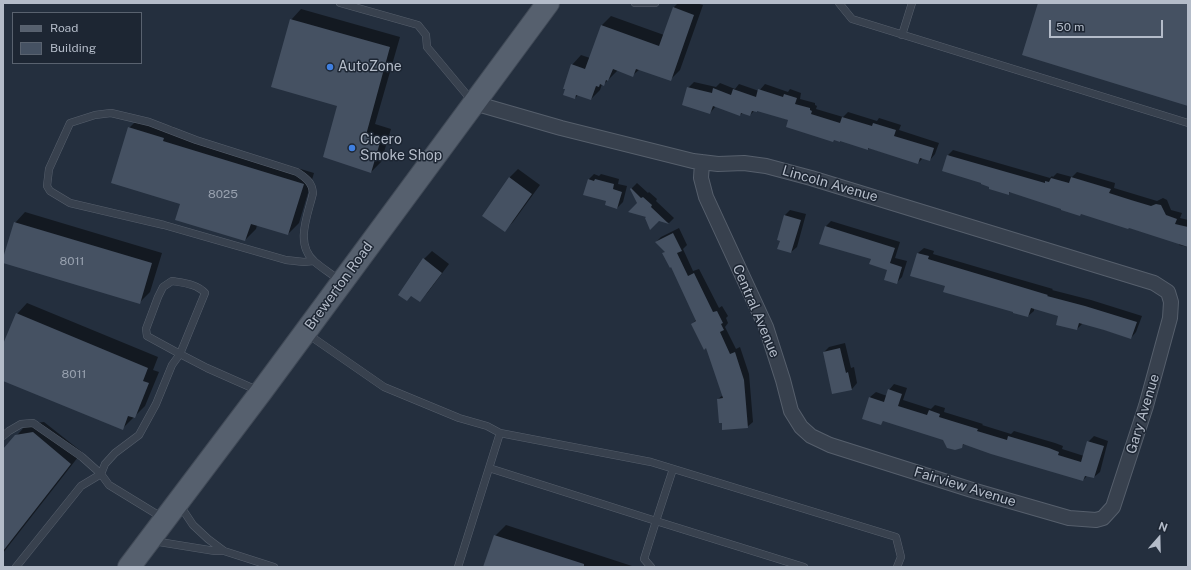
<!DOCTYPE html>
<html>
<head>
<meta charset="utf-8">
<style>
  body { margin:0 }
  #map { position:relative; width:1191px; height:570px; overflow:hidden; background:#242f3e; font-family:"Public Sans",sans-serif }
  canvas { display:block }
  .frame { position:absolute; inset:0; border:4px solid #b4bcc9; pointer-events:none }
  .legend { position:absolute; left:12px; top:12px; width:130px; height:52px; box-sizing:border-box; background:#1d2633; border:1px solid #59626f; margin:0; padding:5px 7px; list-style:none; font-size:12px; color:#b4bcc9 }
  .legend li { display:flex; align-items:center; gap:8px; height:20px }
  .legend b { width:20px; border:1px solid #59626f }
  .north { position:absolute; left:1139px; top:518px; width:40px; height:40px; -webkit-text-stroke:3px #1d2633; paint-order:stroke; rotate:20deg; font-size:11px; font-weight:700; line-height:16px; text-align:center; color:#b4bcc9 }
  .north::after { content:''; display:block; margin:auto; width:14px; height:18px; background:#b4bcc9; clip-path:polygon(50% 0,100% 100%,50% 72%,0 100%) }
  .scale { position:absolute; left:1049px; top:20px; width:114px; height:18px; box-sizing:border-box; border:2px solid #b4bcc9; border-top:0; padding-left:5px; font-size:12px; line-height:14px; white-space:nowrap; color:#b4bcc9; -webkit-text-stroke:3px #1d2633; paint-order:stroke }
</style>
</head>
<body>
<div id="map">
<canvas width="1191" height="570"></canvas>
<div class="frame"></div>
<ul class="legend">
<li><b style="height:5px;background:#56606e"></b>Road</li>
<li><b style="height:11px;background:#455162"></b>Building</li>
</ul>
<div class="north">N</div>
<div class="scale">50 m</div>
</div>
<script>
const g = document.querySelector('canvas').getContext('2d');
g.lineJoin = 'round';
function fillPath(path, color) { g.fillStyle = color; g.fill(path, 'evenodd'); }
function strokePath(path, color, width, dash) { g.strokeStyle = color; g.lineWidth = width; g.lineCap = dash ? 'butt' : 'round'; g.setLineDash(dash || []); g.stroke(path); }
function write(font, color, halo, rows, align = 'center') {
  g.font = font + ' "Public Sans",sans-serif'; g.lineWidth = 3; g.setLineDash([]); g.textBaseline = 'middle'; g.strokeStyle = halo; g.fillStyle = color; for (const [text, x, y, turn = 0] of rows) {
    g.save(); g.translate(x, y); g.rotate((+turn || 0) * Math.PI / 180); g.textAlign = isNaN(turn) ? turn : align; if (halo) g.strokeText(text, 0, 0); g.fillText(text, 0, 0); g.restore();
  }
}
fillPath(new Path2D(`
  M678,3H696L703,5L680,70L670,80L640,69L633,75L618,70L604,84H602L600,90L591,99L578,95L575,98L572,65L581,55L590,58L601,26L611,16L664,35L673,8Z
  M301,9L400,37L375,124L391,129L381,162L371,172L338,105L291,20Z
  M694,82L716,87L720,83L735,89L739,84L759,91L765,84L788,92L790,89L801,93L800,99L815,103V105L817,106L816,109L843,117L848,112L877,121L879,118L901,125L899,130L939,143L935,154L930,160L923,158L918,163L869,148L868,149L789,120L758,110H755L750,115L743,113L740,115L716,106L710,113L688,88Z
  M140,117L174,127L173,131L314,173L299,223L288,234L257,225L256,229L245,240L181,203L129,128Z
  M953,150L1050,178L1052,176L1053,177L1057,173L1072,177L1077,172L1115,183L1114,188L1157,201L1163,198L1167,200L1171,210L1182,213L1180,218L1188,220V247L1179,245L1180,243L1010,192L1008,194L990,186L948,155Z
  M518,169L540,185L513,222L505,230L483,216L510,177Z
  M594,174L599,176L601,174L619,179L618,184L627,186L623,202L617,208L607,200L588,180Z
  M637,183L648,193L649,192L657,199L656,201L674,218L669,223L647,217L638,203L631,189Z
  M790,210L806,214L797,247L791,252L781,240L778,239L785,215Z
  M25,212L162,253L150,292L139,303L3,262L15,223Z
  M831,221L900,242L895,258L907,261L902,277L896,283L889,269L825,227Z
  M679,228L687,245L683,249L693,271L699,269L719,308L722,306L728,316L726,318L728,323L725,327L736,349L740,347L749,374L753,422L747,427L718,399L723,395L707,347L692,324L697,319L666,251L656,242L661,237Z
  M924,248L934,251L933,254L1001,274L1053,289L1052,290L1091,300L1142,316L1136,332L1131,338L1083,323L1077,329L1060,316L1034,308V311L1028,316L946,286L918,253Z
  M432,251L449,264L428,292L420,301L424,259Z
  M27,303L158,357L153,370L159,372L145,406L122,429L3,380V347L17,314Z
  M845,343L851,368L854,367L857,383L852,389L833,393L824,352L829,347Z
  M894,384L907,388L903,400L931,409L935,405L945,408L944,412L983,424L982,425L1011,434L1014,431L1055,443L1063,446L1062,449L1084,456L1088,442L1094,436L1108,441L1100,472L1094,477L1088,475L1083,480L964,444L961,447L944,439L884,420L881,424L870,397L876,392L887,396L889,390Z
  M44,422L82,452L3,553V451L27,424Z
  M506,525L632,566V567H485L495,536Z`), '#0007');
fillPath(new Path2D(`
  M1038,3H1188V106L1022,55Z
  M673,7L694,15L671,81L636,69L633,77L613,69L608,81L606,80L604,86L600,84L599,87L596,86L591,100L576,95L575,99L563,95L565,89H563L571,64L585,69L601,25L659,46Z
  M290,19L390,47L366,135L381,139L371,173L323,157L337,106L271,87Z
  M687,87L712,93L713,88L731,95L733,89L756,97L758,89L783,97L784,94L797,98L795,104L810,108V110L812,111L811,114L840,123L842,117L872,126L873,123L896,130L894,136L934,148L930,161L920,158L918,164L868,148V150L840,141V142L834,140L833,142L786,127L788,120L757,111V112L752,111L750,116L741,113L740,116L713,106L710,114L682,105Z
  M128,127L164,138L163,141L304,184L288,235L251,224L245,241L175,220L180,204L111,183Z
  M947,155L1045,183V181L1049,182L1051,178L1069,183L1071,177L1111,189L1109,193L1131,200L1151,206L1156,204L1161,205L1166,215L1177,219L1175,224L1188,227V247L1129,228L1128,229L1081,214L1080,216L1061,210V209L1009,192V195L989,189V187L981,184V183L942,171Z
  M509,177L532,194L505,232L482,216Z
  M588,179L594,181L595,179L614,184L613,189L622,192L617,209L605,205L606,201L583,195Z
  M631,188L641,198L643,197L652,205L651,207L669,224L659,221L650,230L645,218L646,217L628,212L637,203L630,189Z
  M784,215L801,220L791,253L777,249L780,241L777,240Z
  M14,222L152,263L140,304L3,263V258Z
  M825,226L895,248L890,263L902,267L897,284L884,280L887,270L869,264L871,259L819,244Z
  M673,233L682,251L677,253L688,276L694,273L713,312L717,311L723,323L721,324L724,330L720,332L730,354L735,352L744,380L748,428L722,430V423H719L717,399L723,398L706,348L704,350L691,324L696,321L671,267L670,268L662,253L665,252L655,242Z
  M917,253L929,256L928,259L995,279L1048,295L1047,296L1085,306L1137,322L1131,339L1104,330L1079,323L1077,330L1056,325L1058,316L1031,308L1028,317L1013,313V312L943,292L945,286L910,276Z
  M423,258L442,273L420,302L411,296L407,301L398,295Z
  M16,313L148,368L143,381L149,383L135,418L128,416L123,430L3,381V344Z
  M840,348L846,373L848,372L852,390L832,394L823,352Z
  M888,389L902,394L898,406L927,415L929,410L940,414L939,417L978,429L977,431L1007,440L1008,436L1049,448L1059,452L1058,455L1081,462L1087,441L1104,446L1094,478L1085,476L1083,481L991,454L963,444L962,448L955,450L947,448L943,440L883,421L881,425L862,419L869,397L884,402Z
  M33,432L71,464L3,551V449L15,435Z
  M494,535L584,564V567H483Z`), '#455162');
const lane = new Path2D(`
  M340,3L418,25L426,35L427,47L472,101
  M635,3H655
  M839,3L852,19L1188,123
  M902,35L912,3
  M313,261L304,262L286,260L164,225L70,203L50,191L47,186L49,169L70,123L95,115L111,113L149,122L196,140L297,172C306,178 312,182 313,193C308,215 294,244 315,262C323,269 332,274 340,281
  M306,333L384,387L459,418L487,426L500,433L458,567
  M500,433L651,462L896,537L901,557L897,567
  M3,436L9,431L21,424L33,423L82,457L101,474L81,486L16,567
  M489,468L656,521L644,559L651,567
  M673,469L656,521L804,567
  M163,518L109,485L101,474L105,464L115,453L139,435L156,404L172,365L180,354L147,336L146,329L158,297L163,287L172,281C184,283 197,284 205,293L180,354L207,368L259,391
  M153,541L215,551H224L208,539L193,525L179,504
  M224,551L274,567`);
const street = new Path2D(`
  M474,103L561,128L693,161L718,164L744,163L766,166L811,178L1154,283L1168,292L1171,302L1170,318L1146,406L1113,507L1103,518L1096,520L1069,518L972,490L830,445L811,436L801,427L791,411L783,380L766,327L706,197L701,178L702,162`);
const primary = new Path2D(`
  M129,567L261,392L548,3`);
strokePath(lane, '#565f6c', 8);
strokePath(street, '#565f6c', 16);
strokePath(primary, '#414a57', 24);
strokePath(lane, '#38414e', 7);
strokePath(street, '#38414e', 14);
strokePath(primary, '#56606e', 22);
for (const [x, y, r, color] of [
  [330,67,4,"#3f7fe0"],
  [352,148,4,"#3f7fe0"]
]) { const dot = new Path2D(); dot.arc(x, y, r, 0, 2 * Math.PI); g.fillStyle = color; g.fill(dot); strokePath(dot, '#1d2633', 1.5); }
write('12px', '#98a1af', null, [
  ["8025",223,194],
  ["8011",72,261],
  ["8011",74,374]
]);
write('14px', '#b4bcc9', '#1d2633', [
  ["AutoZone",338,67],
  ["Cicero",360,140],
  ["Smoke Shop",360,156]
], 'left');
write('14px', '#b4bcc9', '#1d2633', [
  ["Lincoln Avenue",830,184,16],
  ["Brewerton Road",339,286,-54],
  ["Central Avenue",756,311,67],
  ["Gary Avenue",1143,414,-73],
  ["Fairview Avenue",965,487,17]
]);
</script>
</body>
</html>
